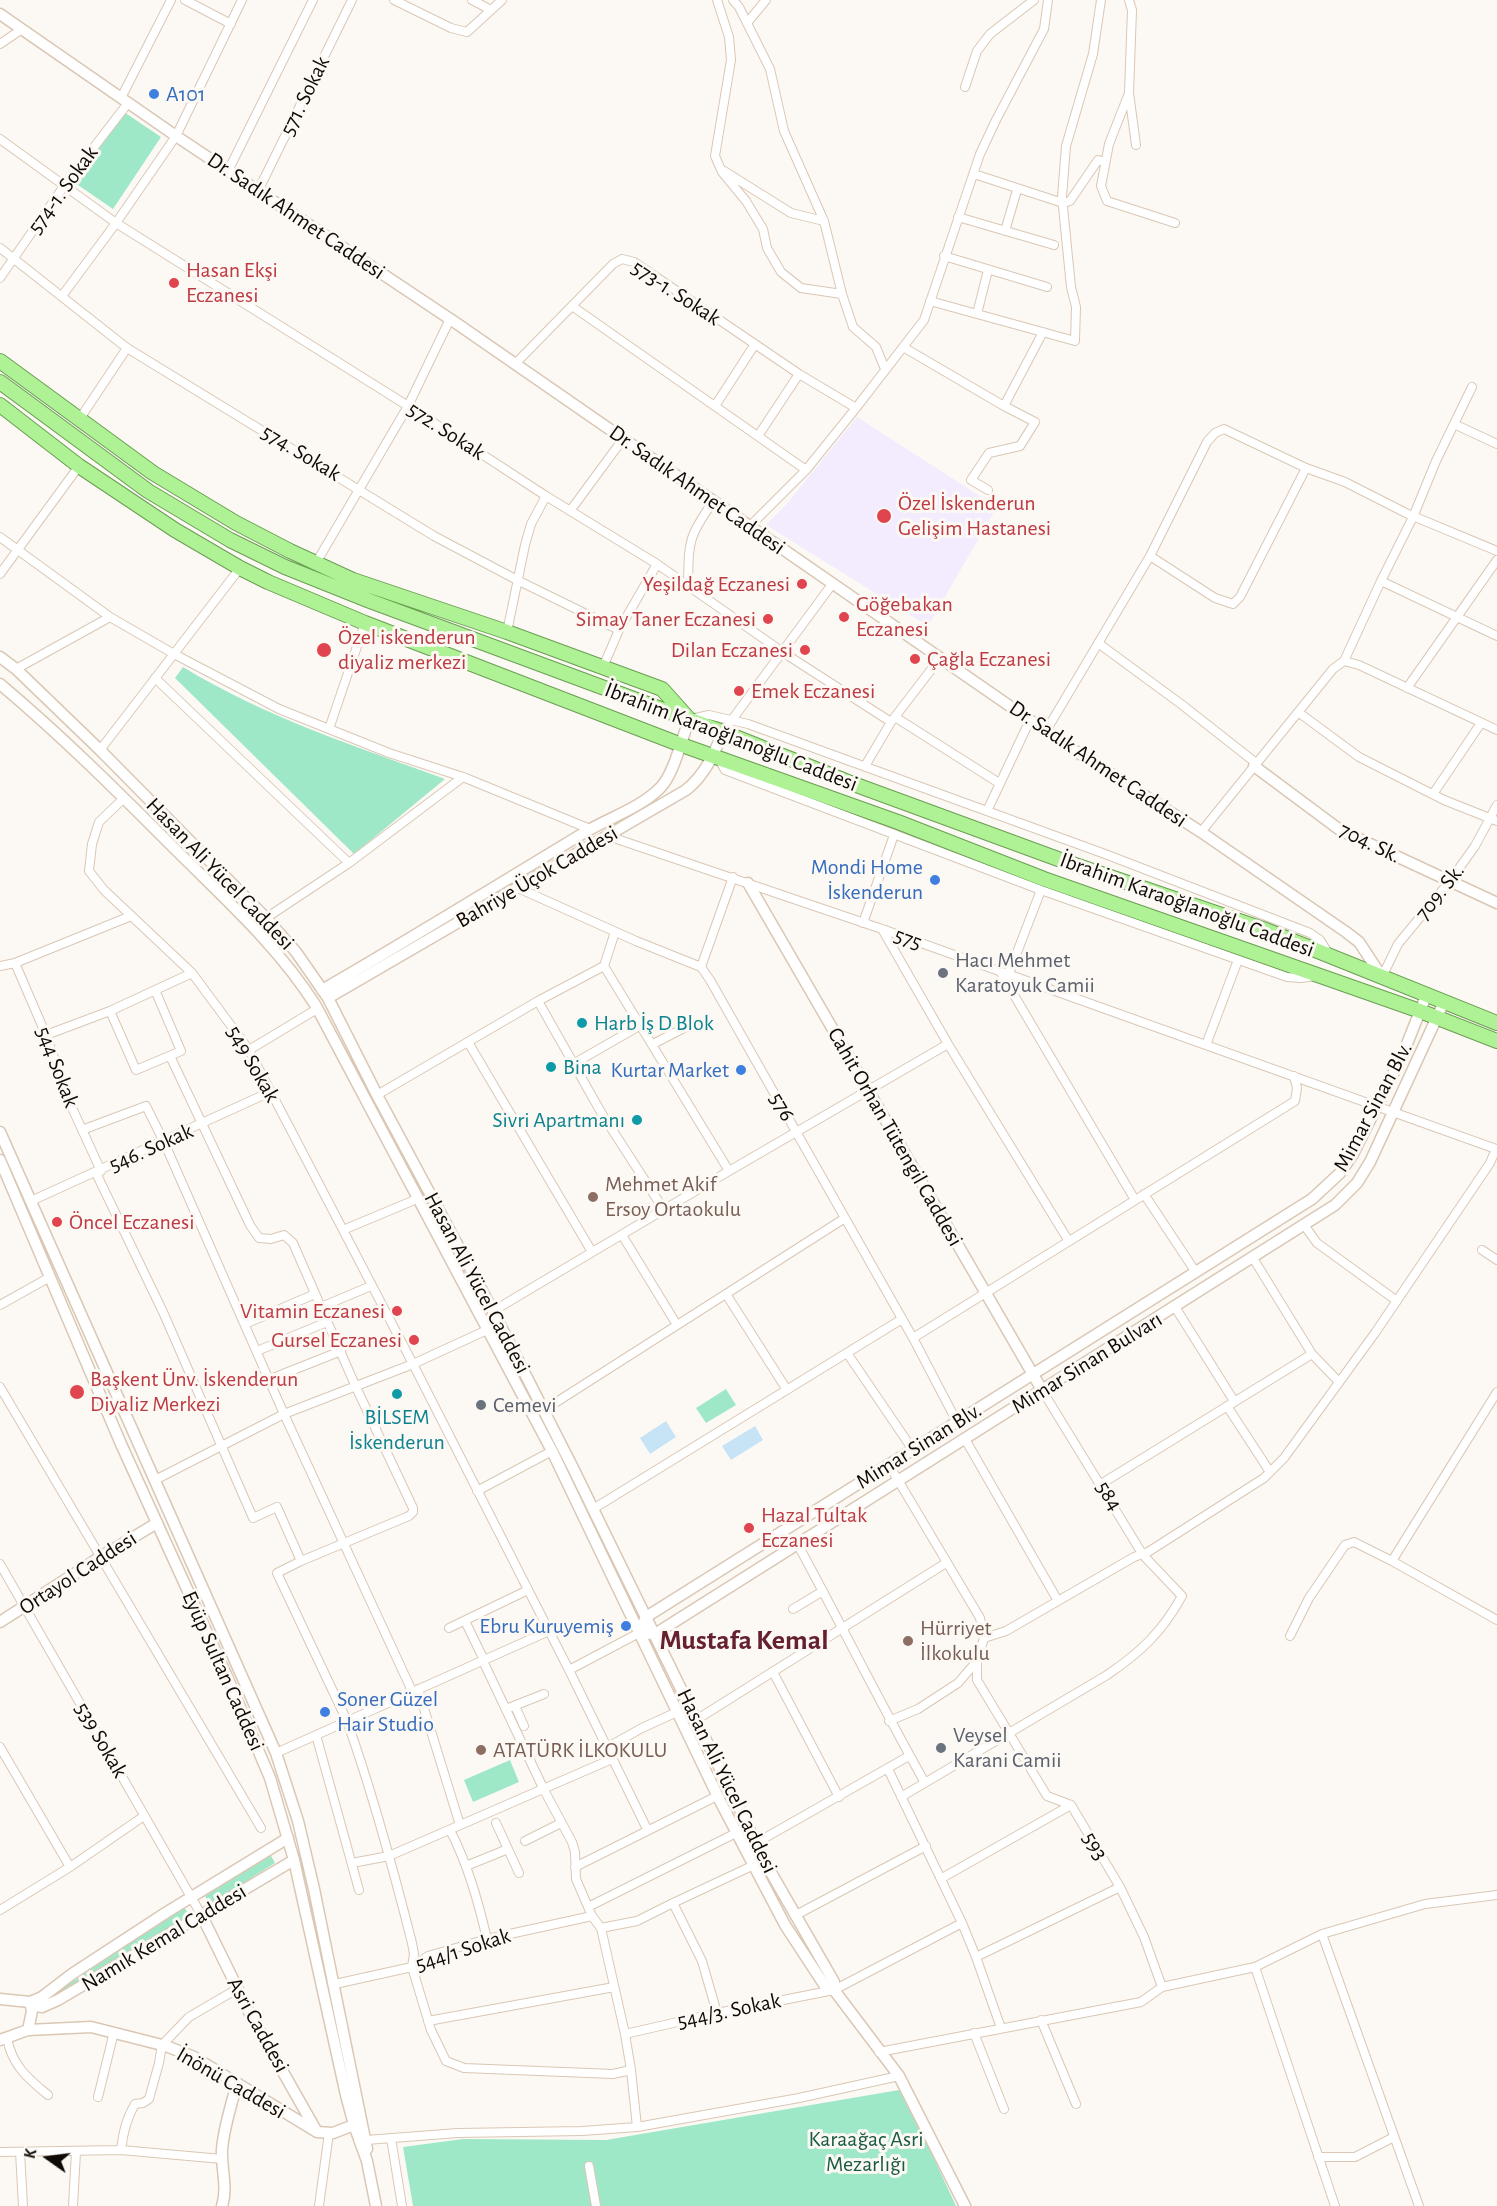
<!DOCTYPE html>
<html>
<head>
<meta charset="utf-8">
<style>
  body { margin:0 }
  #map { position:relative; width:1497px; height:2206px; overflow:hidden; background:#fcf9f5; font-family:"Alegreya Sans",sans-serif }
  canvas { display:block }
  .north { position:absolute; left:18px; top:2128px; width:60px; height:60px; -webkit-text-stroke:4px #fcf9f5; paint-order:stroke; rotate:284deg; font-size:16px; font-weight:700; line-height:24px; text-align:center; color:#100a05 }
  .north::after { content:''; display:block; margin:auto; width:21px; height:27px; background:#100a05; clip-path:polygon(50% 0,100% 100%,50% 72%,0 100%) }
</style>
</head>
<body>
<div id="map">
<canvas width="1497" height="2206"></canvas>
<div class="north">K</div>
</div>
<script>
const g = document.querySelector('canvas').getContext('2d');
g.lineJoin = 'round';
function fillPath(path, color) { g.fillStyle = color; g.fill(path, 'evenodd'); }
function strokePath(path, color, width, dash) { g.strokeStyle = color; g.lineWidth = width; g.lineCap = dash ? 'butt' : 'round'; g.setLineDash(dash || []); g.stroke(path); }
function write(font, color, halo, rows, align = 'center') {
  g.font = font + ' "Alegreya Sans",sans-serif'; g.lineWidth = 6; g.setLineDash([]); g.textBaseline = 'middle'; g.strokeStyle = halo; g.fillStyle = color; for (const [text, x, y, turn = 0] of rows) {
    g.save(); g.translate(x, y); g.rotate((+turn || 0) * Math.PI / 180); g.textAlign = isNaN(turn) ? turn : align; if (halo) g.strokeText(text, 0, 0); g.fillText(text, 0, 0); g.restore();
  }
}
fillPath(new Path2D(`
  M857,417L997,507L928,626L766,525L785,506Z`), '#f2ecfe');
fillPath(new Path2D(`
  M124,112L161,137L113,209L75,183Z
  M183,667C265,717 355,746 445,779L354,854L175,678Z
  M726,1389L736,1405L706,1423L696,1408Z
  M510,1760L519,1782L473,1802L464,1780Z
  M270,1854L275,1863L210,1904L205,1896Z
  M184,1907L190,1916L50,1999L48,1998Z
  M899,2090L930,2150L956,2206H413L403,2147L463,2139L606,2140Z`), '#9fe8c7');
fillPath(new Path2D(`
  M666,1421L676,1437L650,1454L640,1438Z
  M755,1426L763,1440L731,1460L722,1446Z`), '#c6e4f5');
const minor = new Path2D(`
  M185,0L231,24
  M394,0L451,28L467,32L502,0
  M472,0L491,10
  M717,0L729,37L731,60L715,156L722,172L746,201L763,229L767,248L781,272L801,288L842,294L853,327L876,347L885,369
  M733,0L739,7L770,69L784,131L824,221L842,294
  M1129,0L1132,10L1129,93L1136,145
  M747,23L766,0
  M0,44L22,29
  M965,87L977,51L990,34L1034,0
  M1129,93L1109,144L1101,186L1107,201L1175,223
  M121,98L171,0
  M0,139L116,223L408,406L546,496L657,564L784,653L891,722
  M228,171L313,0
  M724,171L791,213L824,221
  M974,174L1063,203L1070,201L1098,160L1105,162
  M258,191L352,0
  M958,217L1054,245
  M1005,231L1017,190
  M0,248L127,348L434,536L519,581L619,630
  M944,256L1047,287
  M0,278L64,186L128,103
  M62,296L116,223L176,136L242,0
  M930,301L1075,341L1076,307L1071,287L1062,197L1066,146L1093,54L1101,0
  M572,306L806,470
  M977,314L988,270
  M903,347L1004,406
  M515,364L613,264L622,259L634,262L799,374L856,408
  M715,406L755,344
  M79,420L127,348
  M1454,424L1497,444
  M758,436L799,374
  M988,490L971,480L989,453L1020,446L1035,422L1004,406L1043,332
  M570,511L623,439
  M749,527L806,470L856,408L924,320L980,154L996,120L1044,29L1048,0
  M0,537L110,617L174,654L279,709L389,753L463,777L590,829
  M1150,556L1215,598L1233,604L1240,597L1306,468
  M316,563L408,406L450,319
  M0,574L79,466
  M1381,581L1497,636
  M688,586C689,543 687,538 713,502
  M507,632L525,545L531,524L546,496
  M1098,643L1181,704L1256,763
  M1344,661L1381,581L1413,517L1436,461L1472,387
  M603,667L619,630L657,564
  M16,669L110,617
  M155,678L349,863
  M1407,688L1497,560
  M1298,712L1359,757L1444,800L1497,821
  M895,717L999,783
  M691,719L709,715L748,724L1105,854L1310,933L1320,940L1330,956
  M329,729L365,623
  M1046,731L1150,556L1207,442L1215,433L1224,429L1306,468L1345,482L1408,514L1497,551
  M723,732L833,583
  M100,750L240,568
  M719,759L725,770L1041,890L1287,977L1301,978L1316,976
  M865,766L891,722L940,658
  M1433,794L1481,723
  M124,798L99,822L92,844L89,871L104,890L192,973L249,1050L413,1364L569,1670L647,1829
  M987,811L1030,720
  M1201,832L1333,669L1344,661L1359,665L1497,730
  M608,836L882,929L1496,1149L1490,1163L1375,1333L1284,1458L1264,1478L1148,1552L1134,1557L1006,1631L984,1638
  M518,888L636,941L701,967L710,980L913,1338L957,1422
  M266,918L349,863L463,777
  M863,923L894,835
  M882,929L948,1044L1068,1240
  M15,963L46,1035L68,1099L101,1171
  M0,966L15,963L131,916
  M604,966L729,1171
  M701,967L733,877
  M1001,973L1135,1200
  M1008,976L1041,890
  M1382,977L1398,944L1450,881L1475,846L1497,805
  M538,1001L602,1114L664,1210
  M110,1011L136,1070L181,1051L155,990
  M46,1035L110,1011L192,973
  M468,1042L592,1252
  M653,1044L684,1028
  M1206,1045L1238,960
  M249,1050L317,1009
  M573,1064L641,1025
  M377,1095L538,1001L604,966L615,932
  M82,1130L146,1106L164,1142L284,1414L412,1691
  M96,1173L163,1312L253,1518L277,1507L301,1561L409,1516L413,1512V1508L355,1385L293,1243L284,1235L271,1239L259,1238L250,1225L170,1056
  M1144,1194L1195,1271
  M31,1201L270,1092
  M1304,1225L1317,1243L1397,1301
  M343,1230L417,1199
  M622,1235L677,1325
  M1482,1250L1497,1260
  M1253,1258L1312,1354L1338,1381
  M726,1294L787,1390
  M0,1305L50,1277
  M321,1307L371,1286
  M1175,1307L1234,1401
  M493,1311L729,1171L948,1044
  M245,1324L315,1294
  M913,1338L1295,1101L1297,1088L1294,1076
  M257,1351L327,1322
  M847,1353L913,1450
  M268,1380L341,1351
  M0,1387L261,1828
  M1227,1406L1270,1472
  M544,1410L845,1218
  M965,1439L1058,1601
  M155,1480L284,1414L413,1364L487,1330
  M1101,1484L1312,1354
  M477,1491L552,1451
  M593,1509L902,1319
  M798,1545C841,1624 881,1705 925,1783
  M301,1561L277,1573L347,1721C373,1794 393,1868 412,1943L414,1954L412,1967L431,2030L446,2061L464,2068L613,2074L631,2070L625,2034L601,1928L592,1916L576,1879L575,1852L572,1842L544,1790L483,1661
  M1392,1561L1497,1392
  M0,1564L202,1916
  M793,1609L823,1591
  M465,1621L484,1660
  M449,1628L528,1590
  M1290,1636L1309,1598L1345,1545L1354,1542L1392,1561L1497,1620
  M569,1670L639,1633
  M773,1672L839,1797
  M418,1689L460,1825
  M515,1706L524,1726
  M506,1709L544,1694
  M696,1720L946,1563
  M889,1721L918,1709L958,1683L977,1661
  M316,1735L359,1890
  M0,1747L70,1867
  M606,1748L642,1728L677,1712
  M276,1753L549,1631
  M888,1769L962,1923L976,1957L1001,2028
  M901,1797L1107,1675C1141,1652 1162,1632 1182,1596L1143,1555L1042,1390
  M496,1823L519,1873
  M450,1830C468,1865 478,1901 487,1939
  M525,1841L561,1823
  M756,1843L909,1756
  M352,1863L389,1856L612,1759
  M466,1866L508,1849
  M575,1867L717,1796
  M942,1878L1071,1805
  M588,1907L736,1833
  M0,1910L70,1867L144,1816
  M796,1915L926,1846
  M601,1928L637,1921L673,1903
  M1322,1934L1419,2206
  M976,1957L1120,1887
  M1255,1967L1335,2206
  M335,1984L412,1967L428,1956L487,1939L592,1916
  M1162,1987L1255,1967L1322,1934L1425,1904L1497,1895
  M717,2013L702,1961L673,1903L754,1865
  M1041,2020L1076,2104
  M428,2021L614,1987
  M974,2033L1004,2109
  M625,2034L717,2013L834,1990L962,1923
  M7,2038C12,2065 27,2078 48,2095
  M879,2052L1141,2002L1162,1987L1144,1937L1120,1887L1071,1805L1047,1796L977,1680V1661L984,1638L980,1618L889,1465
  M631,2070L637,2127
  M98,2097L114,2032
  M391,2138L402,2206
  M366,2140L458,2133L582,2131L637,2127L799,2098L899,2076
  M121,2150C123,2133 126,2119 135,2104L143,2103L149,2099L159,2063L162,2045L189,2017L237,1989
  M0,2152L121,2150L222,2159
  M20,2152L23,2206
  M1318,2157H1355L1394,2137
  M589,2166L596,2206
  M73,2206L76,2152
  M319,2206L329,2133`);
const tertiary = new Path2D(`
  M0,14L176,136L456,323L1066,745L1201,832L1346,932L1359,942L1382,977
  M0,657L16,669L100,750L266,918L296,952L328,998L377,1095L493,1311L572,1466L769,1869L834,1982V1990L899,2076L965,2206
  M0,684C62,736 119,793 176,850C226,900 278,946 316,1006L552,1451L720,1801L785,1925L825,1986L834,1990
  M1254,766L1340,830L1497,903
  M748,883L1042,1390
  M322,990C412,938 499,884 587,831C611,817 642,807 661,787C674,773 682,738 689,720
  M1426,996L1403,1054L1353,1154L1340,1173L1312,1199L646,1617L639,1633L655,1634L1335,1205L1357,1183L1370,1162L1444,1002
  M328,998L686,790C705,775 714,754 723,732
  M0,1622L102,1556L157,1523
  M202,1916L249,2012L317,2132
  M0,1999L30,2002L42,1997L72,1974L167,1912L288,1838
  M32,2005L42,2007L58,2000L294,1860
  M28,2030L32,2011L30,2002
  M0,2040L28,2030L91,2027L166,2046L194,2057L317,2132L333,2133L354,2125
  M222,2206C228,2187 221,2169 222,2149C224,2127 231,2105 237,2084`);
const secondary = new Path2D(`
  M0,1132L276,1753L298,1821L314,1889L367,2149
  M0,1160L121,1444L228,1679L270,1778L294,1860L346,2095L354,2125L367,2161L376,2206`);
const trunk = new Path2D(`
  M0,361L153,473L236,523L290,551L353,580L507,632L662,689L688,718
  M0,382L148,491L230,540L285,567L370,601L723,732L848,782L1058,859L1263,929L1497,1023
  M0,405L79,466L175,530L240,568L268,582L365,623L679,744L898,822L1044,879L1420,1011L1497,1041`);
strokePath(minor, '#dac7b4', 10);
strokePath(tertiary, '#dac7b4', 13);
strokePath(secondary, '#dac7b4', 13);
strokePath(trunk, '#6a9e52', 16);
strokePath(minor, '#fff', 8);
strokePath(tertiary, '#fff', 10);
strokePath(secondary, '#fff', 10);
strokePath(trunk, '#aff296', 14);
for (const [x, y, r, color] of [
  [154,94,6,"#3f7fe0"],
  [174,283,6,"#e0444e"],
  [884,516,8,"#e0444e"],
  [802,584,6,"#e0444e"],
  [844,617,6,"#e0444e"],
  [768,619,6,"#e0444e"],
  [324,650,8,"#e0444e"],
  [805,650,6,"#e0444e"],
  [915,659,6,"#e0444e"],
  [739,691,6,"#e0444e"],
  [935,880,6,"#3f7fe0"],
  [943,973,6,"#6b7280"],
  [582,1023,6,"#0f9aa8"],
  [551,1067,6,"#0f9aa8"],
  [741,1070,6,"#3f7fe0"],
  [637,1120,6,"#0f9aa8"],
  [593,1197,6,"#8d6e63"],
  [57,1222,6,"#e0444e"],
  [397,1311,6,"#e0444e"],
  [414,1340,6,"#e0444e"],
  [77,1392,8,"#e0444e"],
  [397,1394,6,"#0f9aa8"],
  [481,1405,6,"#6b7280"],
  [749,1528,6,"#e0444e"],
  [626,1626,6,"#3f7fe0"],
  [908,1641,6,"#8d6e63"],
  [325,1712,6,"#3f7fe0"],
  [941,1748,6,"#6b7280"],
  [481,1750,6,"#8d6e63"]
]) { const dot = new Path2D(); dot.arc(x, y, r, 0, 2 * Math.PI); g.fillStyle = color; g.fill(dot); strokePath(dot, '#fcf9f5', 2); }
write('22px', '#366cbe', '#fcf9f5', [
  ["A101",166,94,"left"],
  ["Mondi Home",923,867],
  ["İskenderun",923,892],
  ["Kurtar Market",729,1070],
  ["Ebru Kuruyemiş",614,1626],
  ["Soner Güzel",337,1699,"left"],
  ["Hair Studio",337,1724,"left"]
], 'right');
write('22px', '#100a05', '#fcf9f5', [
  ["571. Sokak",305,96,-64],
  ["574-1. Sokak",63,190,-54],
  ["Dr. Sadık Ahmet Caddesi",296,216,34],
  ["573-1. Sokak",676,293,33],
  ["572. Sokak",446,431,33],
  ["574. Sokak",301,453,31],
  ["Dr. Sadık Ahmet Caddesi",697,490,35],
  ["İbrahim Karaoğlanoğlu Caddesi",731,737,21],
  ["Dr. Sadık Ahmet Caddesi",1098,764,34],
  ["704. Sk.",1370,843,26],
  ["Hasan Ali Yücel Caddesi",220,874,46],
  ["Bahriye Üçok Caddesi",537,877,-30],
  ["709. Sk.",1440,892,-52],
  ["İbrahim Karaoğlanoğlu Caddesi",1187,905,20],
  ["575",908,939,20],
  ["549 Sokak",253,1064,60],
  ["544 Sokak",57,1067,69],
  ["576",782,1107,60],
  ["Mimar Sinan Blv.",1373,1107,-62],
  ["Cahit Orhan Tütengil Caddesi",895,1137,60],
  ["546. Sokak",151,1148,-24],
  ["Hasan Ali Yücel Caddesi",477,1283,62],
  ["Mimar Sinan Bulvarı",1087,1363,-32],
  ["Mimar Sinan Blv.",919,1446,-32],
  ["584",1109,1496,59],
  ["Ortayol Caddesi",78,1573,-33],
  ["Eyüp Sultan Caddesi",223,1671,66],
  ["539 Sokak",101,1740,60],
  ["Hasan Ali Yücel Caddesi",727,1781,64],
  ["593",1095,1846,59],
  ["Namık Kemal Caddesi",164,1938,-31],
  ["544/1 Sokak",463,1950,-18],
  ["544/3. Sokak",729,2011,-12],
  ["Asri Caddesi",258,2025,61],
  ["İnönü Caddesi",231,2083,30]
]);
write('22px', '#be3a42', '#fcf9f5', [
  ["Hasan Ekşi",186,270],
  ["Eczanesi",186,295],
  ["Özel İskenderun",898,503],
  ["Gelişim Hastanesi",898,528],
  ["Yeşildağ Eczanesi",790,584,"right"],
  ["Göğebakan",856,604],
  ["Eczanesi",856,629],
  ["Simay Taner Eczanesi",756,619,"right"],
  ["Özel iskenderun",338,637],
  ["diyaliz merkezi",338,662],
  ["Dilan Eczanesi",793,650,"right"],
  ["Çağla Eczanesi",927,659],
  ["Emek Eczanesi",751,691],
  ["Öncel Eczanesi",69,1222],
  ["Vitamin Eczanesi",385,1311,"right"],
  ["Gursel Eczanesi",402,1340,"right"],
  ["Başkent Ünv. İskenderun",90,1379],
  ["Diyaliz Merkezi",90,1404],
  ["Hazal Tultak",761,1515],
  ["Eczanesi",761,1540]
], 'left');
write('22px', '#5b616d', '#fcf9f5', [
  ["Hacı Mehmet",955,960],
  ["Karatoyuk Camii",955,985],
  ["Cemevi",493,1405],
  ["Veysel",953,1735],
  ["Karani Camii",953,1760]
], 'left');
write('22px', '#0d838f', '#fcf9f5', [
  ["Harb İş D Blok",594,1023],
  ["Bina",563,1067],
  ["Sivri Apartmanı",625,1120,"right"],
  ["BİLSEM",397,1417,"center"],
  ["İskenderun",397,1442,"center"]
], 'left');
write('22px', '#785e54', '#fcf9f5', [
  ["Mehmet Akif",605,1184],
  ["Ersoy Ortaokulu",605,1209],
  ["Hürriyet",920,1628],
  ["İlkokulu",920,1653],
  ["ATATÜRK İLKOKULU",493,1750]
], 'left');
write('22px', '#185a42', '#fcf9f5', [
  ["Karaağaç Asri",866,2139],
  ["Mezarlığı",866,2164]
]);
write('bold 28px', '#66212e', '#fcf9f5', [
  ["Mustafa Kemal",744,1641]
]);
</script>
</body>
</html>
